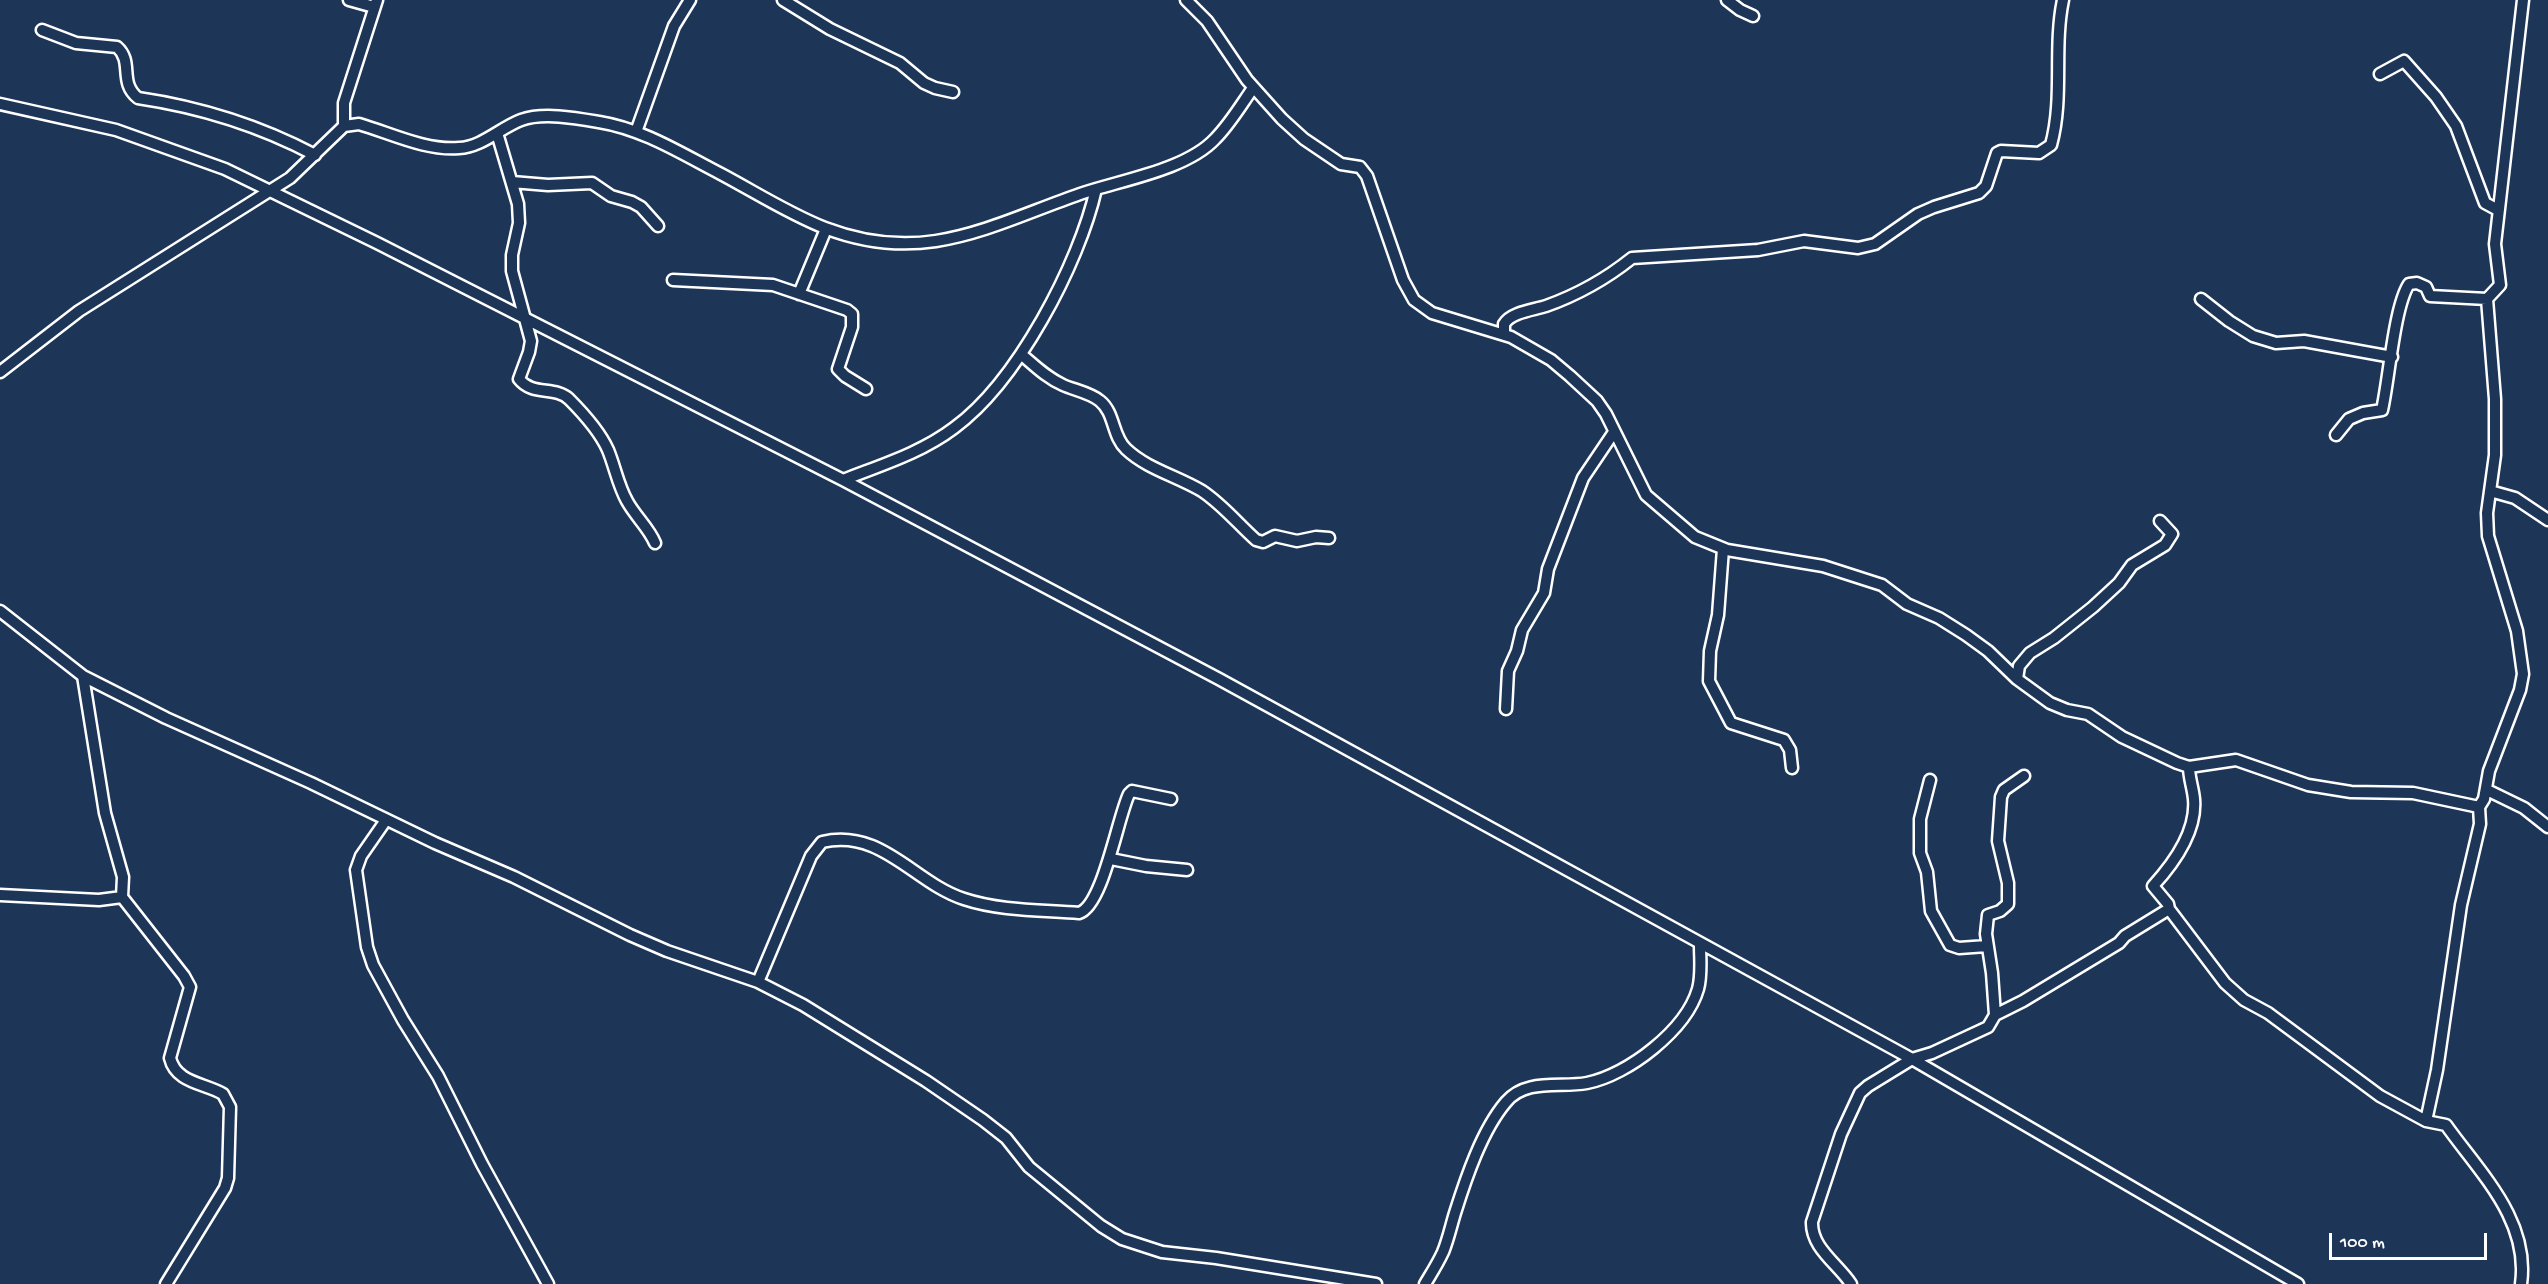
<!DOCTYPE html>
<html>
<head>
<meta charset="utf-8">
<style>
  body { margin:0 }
  #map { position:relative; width:2548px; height:1284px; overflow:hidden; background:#1d3557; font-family:"Gochi Hand",sans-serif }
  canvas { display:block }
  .scale { position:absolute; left:2329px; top:1233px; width:158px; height:27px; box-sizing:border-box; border:3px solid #fff; border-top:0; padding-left:8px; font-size:18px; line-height:21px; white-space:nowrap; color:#fff; -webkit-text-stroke:4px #1d3557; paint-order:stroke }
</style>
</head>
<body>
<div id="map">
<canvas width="2548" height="1284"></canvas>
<div class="scale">100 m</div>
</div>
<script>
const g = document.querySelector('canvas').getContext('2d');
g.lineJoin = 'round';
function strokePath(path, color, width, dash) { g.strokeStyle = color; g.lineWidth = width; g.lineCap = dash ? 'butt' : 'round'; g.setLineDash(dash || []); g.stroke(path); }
const minor = new Path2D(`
  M349,0L374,7
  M783,0L830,29L900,63L924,83L935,88L953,92
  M1186,0L1207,21L1247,80L1282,119L1304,139L1341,164L1360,167L1367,176L1403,280L1414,300L1432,313L1511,337L1551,360L1570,376L1597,401L1606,414L1646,495L1695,537L1727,550L1823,566L1882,585L1907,604L1939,618L1966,635L1988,651L2017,679L2050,703L2067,710L2088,714L2122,737L2177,763L2189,767L2236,760L2308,785L2351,792L2413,793L2479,807
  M1727,0L1740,10L1753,16
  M42,30L76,43L117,47C134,62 118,82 138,98C199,107 260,126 315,155
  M2380,74L2404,61L2436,97L2456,126L2485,203L2498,210
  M0,104L116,130L225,169L377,243L843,480L1219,679L1912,1059L2298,1284
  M344,126V103L377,0
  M636,132L674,26L690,0
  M497,133L518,204L519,223L512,255V271L531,341L529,352L519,379C532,396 555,386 569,399C582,412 600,432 608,450C615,467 618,485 627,501C635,516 649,528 655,543
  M512,182L548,185L592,183L611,196L632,202L641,207L658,226
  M673,280L773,285L847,310L852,314V327L838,369L845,376L866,389
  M799,294L826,229
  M2201,299L2229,321L2253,336L2276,343L2304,341L2392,357
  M1504,334V324C1511,312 1534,310 1546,306C1577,295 1607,278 1632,258L1758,250L1804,241L1858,248L1875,244L1918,214L1934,207L1979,193L1986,186L1997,153L2001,151L2039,153L2051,145C2064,97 2053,48 2063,0
  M1022,355C1035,366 1047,378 1063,385C1074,390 1091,393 1100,401C1115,413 1112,436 1126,449C1147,469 1177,476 1202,491C1223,505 1238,524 1256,540L1263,542L1275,536L1297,541L1316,537L1329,538
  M0,372L79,311L290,178L344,126L359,124C390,133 426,151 459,148C482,147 500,128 521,120C543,112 576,118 599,122C643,129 682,154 721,174C755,192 789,214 825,228C924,266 989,226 1080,194C1121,180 1186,170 1215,139C1230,124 1241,105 1253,88
  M2336,435L2349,419L2363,413L2382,410C2389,380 2394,307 2409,284L2417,283L2426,287L2430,296L2487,299
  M843,480C881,465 921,453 954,428C1017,382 1079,264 1096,189
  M2490,491L2515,498L2548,520
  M1723,549L1718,615L1710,651L1709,681L1731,723L1784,740L1790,750L1792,768
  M0,611L83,676L166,718L311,783L435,843L514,877L630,935L667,951L758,982L803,1005L926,1081L983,1120L1006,1138L1029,1167L1101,1226L1122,1239L1162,1252L1216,1258L1376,1284
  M83,676L105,813L123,877L122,897L184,976L190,987L170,1058C176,1083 204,1083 223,1094L230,1107L228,1178L225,1188L166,1284
  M2017,679L2019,666L2030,653L2054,638L2093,607L2119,583L2132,565L2165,545L2172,534L2160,521
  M1506,709L1508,671L1517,651L1522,630L1544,593L1548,569L1583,478L1614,432
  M1930,780L1920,819V853L1927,872L1931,911L1950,945L1959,948L1987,946
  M2487,790L2524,808L2548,827
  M386,820L361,856L356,870L367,947L373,965L403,1020L438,1076L482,1164L548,1284
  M1111,859L1146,866L1187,870
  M0,895L99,900L122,897
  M2169,909L2168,904L2153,886C2174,863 2197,831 2194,799C2193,788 2189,778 2189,767
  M758,982L811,856L822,842C882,828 914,883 964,899C1000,911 1042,910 1079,913C1103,906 1118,816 1129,794L1132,791L1171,799
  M1995,1015L1992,973L1986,934L1988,915L2000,911L2008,904V883L1998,841L2001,797L2004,790L2024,776
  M1425,1284C1431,1274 1438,1263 1443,1252C1448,1240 1451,1226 1455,1213C1466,1178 1482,1130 1506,1102C1526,1078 1560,1088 1587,1083C1628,1075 1686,1030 1698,989C1702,975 1700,959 1700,944
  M1851,1284C1838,1264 1811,1248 1812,1222L1841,1134L1860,1093L1868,1086L1912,1059L1932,1053L1988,1027L1995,1015L2023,1001L2119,943L2125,936L2169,909L2225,983L2244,1000L2268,1013L2380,1096L2426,1121
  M2521,1284C2530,1220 2480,1173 2446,1125L2426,1121L2437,1070L2461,905L2480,824L2479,807L2484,799L2489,771L2520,690L2523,674L2517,631L2488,536L2487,513L2495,455V399L2487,299L2500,285L2495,244L2523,0`);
strokePath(minor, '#fff', 15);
strokePath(minor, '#1d3557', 10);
</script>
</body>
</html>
